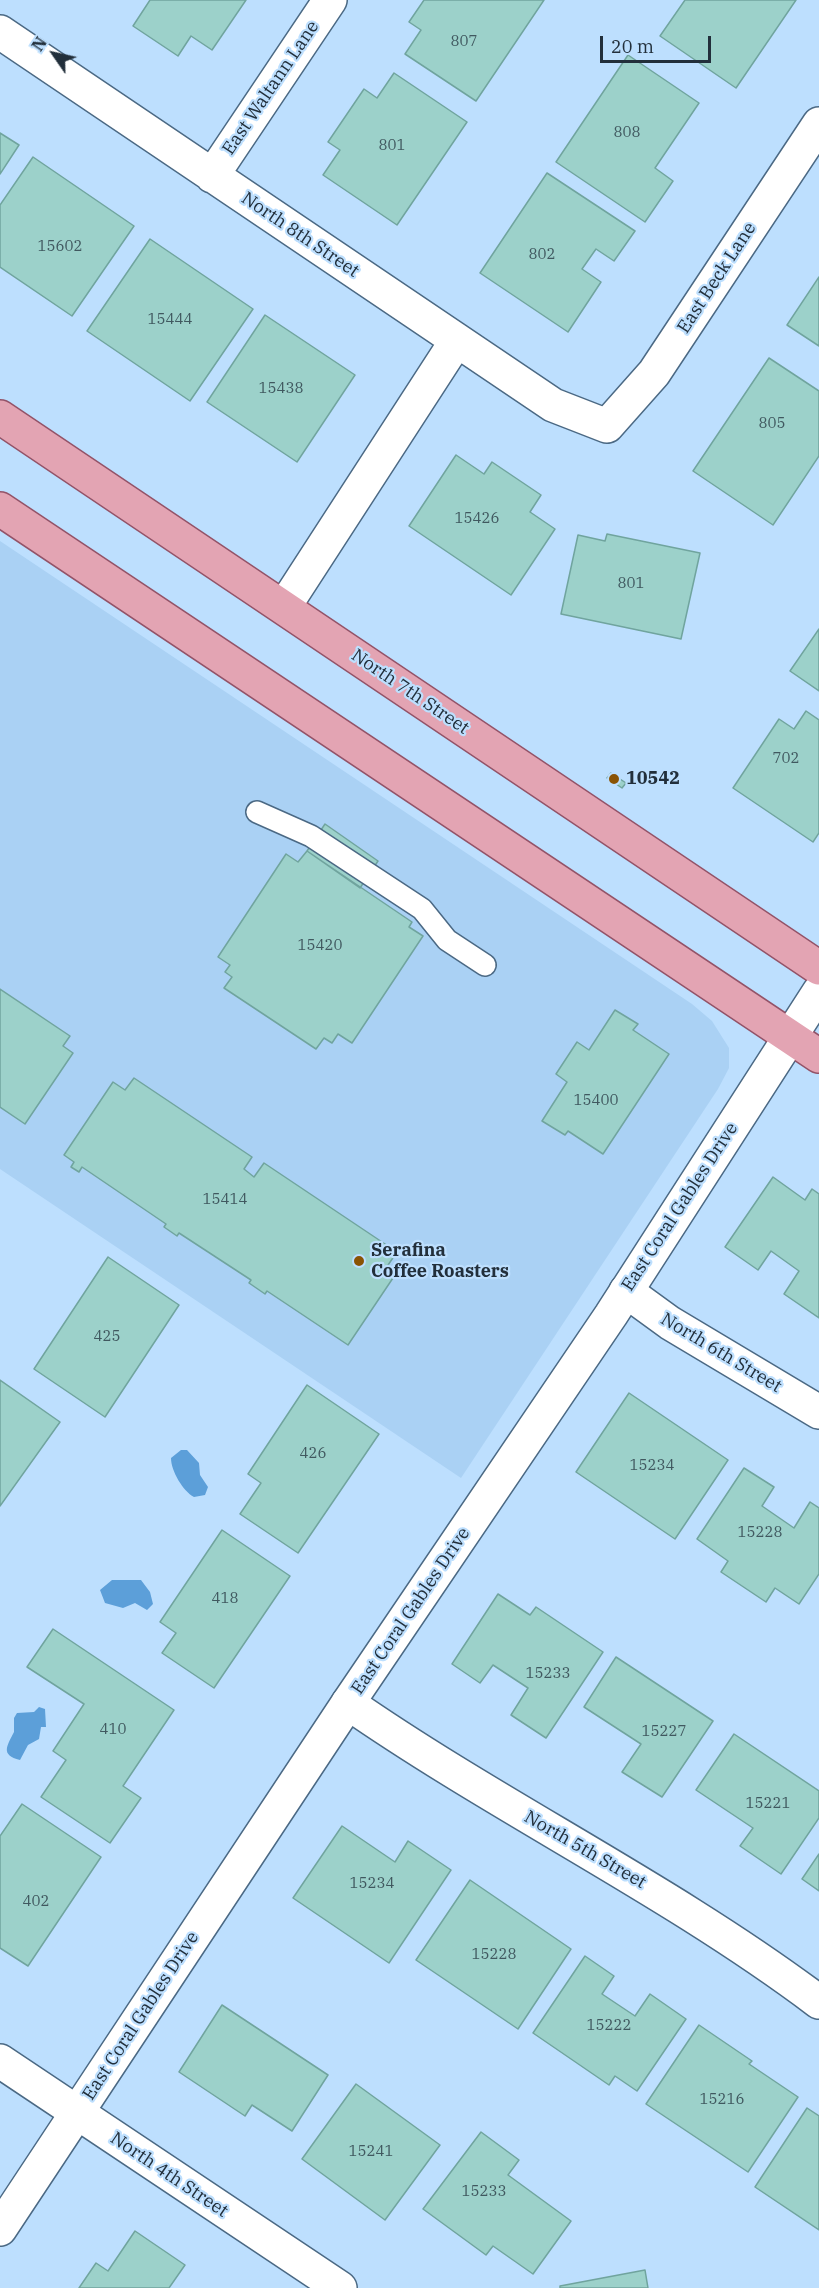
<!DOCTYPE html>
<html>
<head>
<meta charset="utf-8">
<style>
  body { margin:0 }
  #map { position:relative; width:819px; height:2288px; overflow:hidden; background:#bddffe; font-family:"IBM Plex Serif",serif }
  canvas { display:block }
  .north { position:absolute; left:24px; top:24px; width:60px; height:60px; -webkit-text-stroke:4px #bddffe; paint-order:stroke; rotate:304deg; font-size:16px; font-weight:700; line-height:24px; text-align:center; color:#222f3b }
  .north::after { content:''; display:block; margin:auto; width:21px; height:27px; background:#222f3b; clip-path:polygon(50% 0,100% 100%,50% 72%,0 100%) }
  .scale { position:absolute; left:600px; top:36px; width:111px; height:27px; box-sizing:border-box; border:3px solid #222f3b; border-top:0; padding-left:8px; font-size:18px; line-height:21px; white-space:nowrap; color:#222f3b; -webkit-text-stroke:4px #bddffe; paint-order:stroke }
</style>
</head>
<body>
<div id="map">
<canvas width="819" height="2288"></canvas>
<div class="north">N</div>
<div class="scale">20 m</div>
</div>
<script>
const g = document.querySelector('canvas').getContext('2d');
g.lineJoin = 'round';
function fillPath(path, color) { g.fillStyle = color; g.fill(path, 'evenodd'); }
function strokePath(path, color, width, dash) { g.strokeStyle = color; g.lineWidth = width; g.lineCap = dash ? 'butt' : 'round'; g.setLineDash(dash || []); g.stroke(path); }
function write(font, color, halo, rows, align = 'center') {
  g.font = font + ' "IBM Plex Serif",serif'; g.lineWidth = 4.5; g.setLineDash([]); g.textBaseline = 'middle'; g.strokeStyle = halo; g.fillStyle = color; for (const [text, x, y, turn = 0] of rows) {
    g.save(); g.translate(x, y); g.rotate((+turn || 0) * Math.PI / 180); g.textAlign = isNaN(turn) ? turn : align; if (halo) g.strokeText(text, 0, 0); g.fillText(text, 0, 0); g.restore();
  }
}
fillPath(new Path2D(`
  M0,541L692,1004L712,1021L729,1048V1068L718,1089L461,1478L0,1169Z`), '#aad1f4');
fillPath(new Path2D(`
  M181,1450H187L199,1463L200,1475L208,1487L205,1495L194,1497C183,1491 171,1471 171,1458Z
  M112,1580H141L150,1592L153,1604L147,1610L135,1603L123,1608L105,1603L100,1590Z
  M39,1707L45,1709L46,1727H41L39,1739L28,1745L20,1760C0,1755 7,1746 14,1732V1718L17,1713L34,1712Z`), '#5c9fd9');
const building = new Path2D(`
  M150,0H246L212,50L191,36L178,56L133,26Z
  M424,0H544L476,101L405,54L421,30L409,22Z
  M685,0H796L736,88L660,36Z
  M628,55L699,103L655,168L673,181L645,222L556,162Z
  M394,73L467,122L397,225L323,175L340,150L328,142L364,89L377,98Z
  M0,133L19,145L0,174Z
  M33,157L134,226L72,316L0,267V205Z
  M547,173L635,231L614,261L596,249L582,269L601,282L568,332L480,273Z
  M150,239L253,309L190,401L87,331Z
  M819,277V346L787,325Z
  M265,315L355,375L297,462L207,402Z
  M769,358L819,391V456L773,525L693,471Z
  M456,455L484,474L492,462L541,495L530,512L555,529L511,595L409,526Z
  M607,534L700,553L681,639L561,614L578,535L605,541Z
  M819,629V691L790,671Z
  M806,711L819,720V833L813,842L733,788L779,719L794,729Z
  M611,773L626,783L622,788L607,778Z
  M325,824L378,861L360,888L307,851Z
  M307,851L412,922L409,927L423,936L352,1043L338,1034L332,1043L324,1038L316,1049L224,988L232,977L225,972L230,965L218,957L286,854L298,862Z
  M0,989L70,1036L63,1046L73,1053L25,1124L0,1107Z
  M615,1010L638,1024L633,1030L669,1054L603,1154L568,1131L565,1135L542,1121L567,1082L556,1074L577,1042L589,1050Z
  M134,1078L252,1157L244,1169L254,1177L264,1163L397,1252L388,1265L397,1272L348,1345L267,1291L265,1294L249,1283L251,1280L179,1233L177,1236L164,1227L166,1224L82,1167L79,1172L71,1167L74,1162L64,1155L113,1082L125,1090Z
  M773,1177L805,1200L812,1189L819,1194V1318L784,1294L799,1271L771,1251L758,1270L725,1247Z
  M108,1257L179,1305L105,1417L34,1369Z
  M0,1380L60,1422L0,1506Z
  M307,1385L379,1434L298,1553L240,1514L261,1483L248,1474Z
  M629,1393L728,1460L675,1539L576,1472Z
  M744,1468L774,1487L762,1506L794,1528L810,1502L819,1508V1574L799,1604L775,1588L766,1602L721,1572L728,1561L697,1539Z
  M222,1530L290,1576L214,1688L162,1653L176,1633L160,1622Z
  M498,1594L530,1615L536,1607L603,1652L546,1738L511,1715L528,1688L493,1665L480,1683L452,1664Z
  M53,1629L174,1710L123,1786L141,1798L110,1843L41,1797L66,1760L53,1751L84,1704L27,1667Z
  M616,1657L713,1721L662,1797L622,1772L641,1744L584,1707Z
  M734,1734L819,1791V1818L781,1874L740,1846L753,1828L696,1790Z
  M22,1804L101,1857L28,1966L0,1948V1836Z
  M342,1826L395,1862L408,1841L451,1870L389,1963L293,1898Z
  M819,1854V1891L802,1879Z
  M470,1880L571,1949L518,2029L416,1960Z
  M585,1956L614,1976L602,1994L635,2016L650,1994L686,2019L637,2091L615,2076L609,2085L533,2033Z
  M222,2005L328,2075L292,2131L252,2105L245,2116L179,2072Z
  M699,2025L752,2061L749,2064L798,2097L748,2172L646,2104Z
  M356,2084L440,2145L385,2220L302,2159Z
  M807,2108L819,2116V2230L755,2187Z
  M481,2132L519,2160L508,2175L571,2221L533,2274L493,2246L486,2255L423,2209Z
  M135,2231L185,2265L169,2288H79L96,2263L108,2271Z
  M645,2270L648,2288H560V2286Z`);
fillPath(building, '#9cd1ca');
strokePath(building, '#70a49e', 1.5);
const service = new Path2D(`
  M257,812L311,836L422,909L447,940L485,965`);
const minor = new Path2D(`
  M0,32L553,405L607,426L654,373L819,124
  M212,176L330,0
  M284,607L457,340
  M626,1291L670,1323L819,1412
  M348,1703C501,1809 670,1890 819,2002
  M0,2061L340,2288`);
const tertiary = new Path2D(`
  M0,2229L348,1703L611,1315L819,992`);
const primary = new Path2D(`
  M0,417L819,968
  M0,509L819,1056`);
strokePath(service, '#4b6984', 24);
strokePath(minor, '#4b6984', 36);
strokePath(tertiary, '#4b6984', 36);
strokePath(primary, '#935368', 36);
strokePath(service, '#fff', 21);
strokePath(minor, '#fff', 33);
strokePath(tertiary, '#fff', 33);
strokePath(primary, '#e3a4b3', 33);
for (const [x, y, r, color] of [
  [614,779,6,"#8a5304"],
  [359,1261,6,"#8a5304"]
]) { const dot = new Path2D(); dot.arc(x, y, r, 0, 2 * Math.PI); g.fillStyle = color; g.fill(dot); strokePath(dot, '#bddffe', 2); }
write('15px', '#40585f', null, [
  ["807",464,42],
  ["808",627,133],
  ["801",392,146],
  ["15602",60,247],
  ["802",542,255],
  ["15444",170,320],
  ["15438",281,389],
  ["805",772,424],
  ["15426",477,519],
  ["801",631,584],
  ["702",786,759],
  ["15420",320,946],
  ["15400",596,1101],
  ["15414",225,1200],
  ["425",107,1337],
  ["426",313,1454],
  ["15234",652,1466],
  ["15228",760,1533],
  ["418",225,1599],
  ["15233",548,1674],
  ["410",113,1730],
  ["15227",664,1732],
  ["15221",768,1804],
  ["15234",372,1884],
  ["402",36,1902],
  ["15228",494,1955],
  ["15222",609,2026],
  ["15216",722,2100],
  ["15241",371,2152],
  ["15233",484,2192]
]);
write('18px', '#222f3b', '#bddffe', [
  ["East Waltann Lane",271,88,-56],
  ["North 8th Street",300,235,34],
  ["East Beck Lane",717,278,-57],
  ["North 7th Street",410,692,34],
  ["East Coral Gables Drive",680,1207,-57],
  ["North 6th Street",721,1353,31],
  ["East Coral Gables Drive",411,1611,-56],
  ["North 5th Street",585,1850,30],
  ["East Coral Gables Drive",141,2016,-57],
  ["North 4th Street",169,2175,34]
]);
write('bold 18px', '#222f3b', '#bddffe', [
  ["10542",626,779],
  ["Serafina",371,1251],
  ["Coffee Roasters",371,1272]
], 'left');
</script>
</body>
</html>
